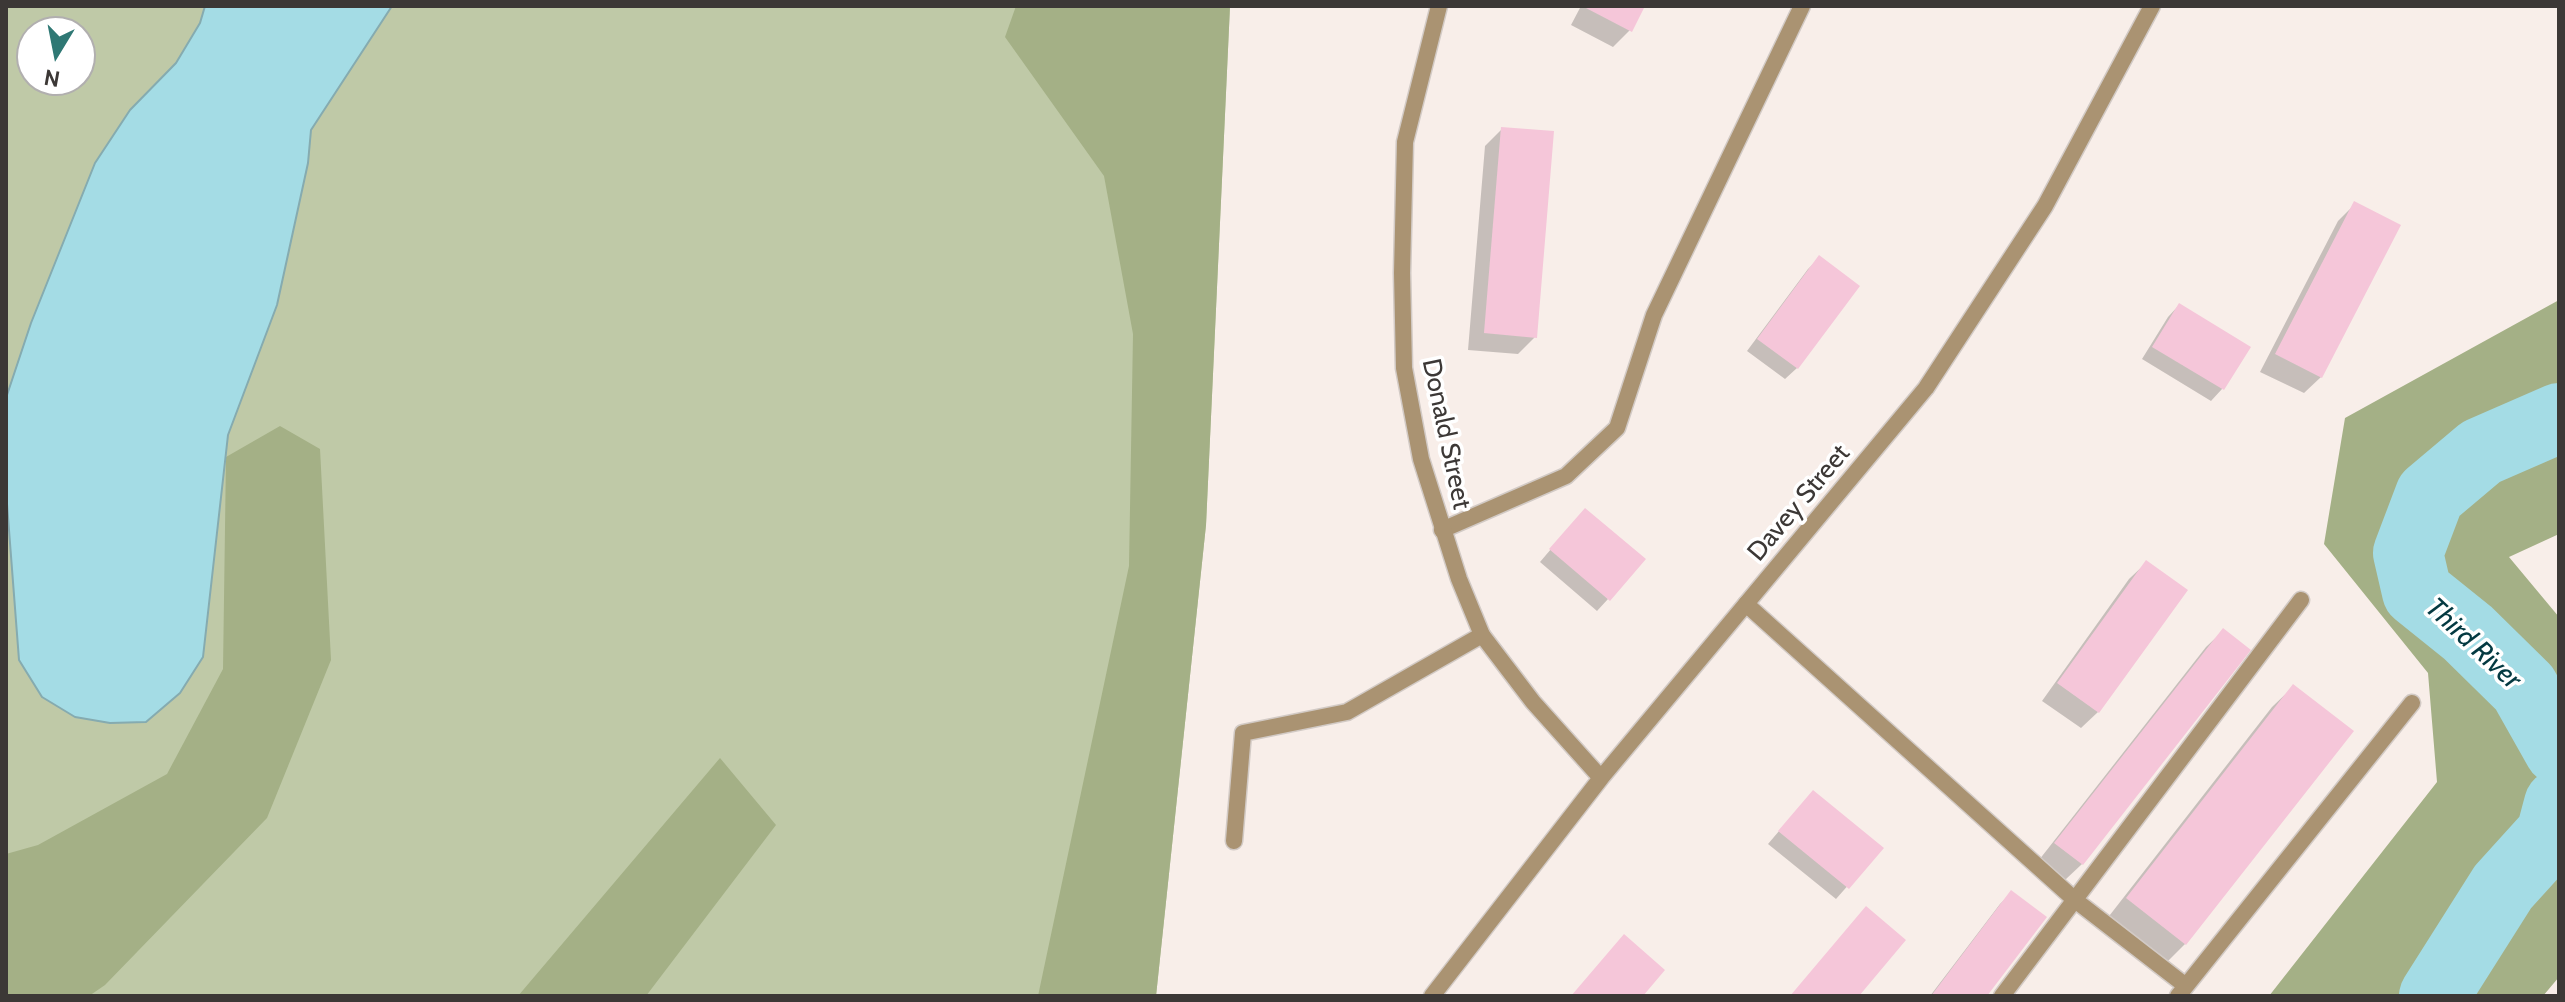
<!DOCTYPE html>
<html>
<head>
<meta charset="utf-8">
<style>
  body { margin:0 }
  #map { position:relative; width:2565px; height:1002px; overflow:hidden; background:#f8eee9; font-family:Cabin,sans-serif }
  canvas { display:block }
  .frame { position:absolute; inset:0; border:8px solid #3c3836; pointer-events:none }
  .north { position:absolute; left:16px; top:16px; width:80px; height:80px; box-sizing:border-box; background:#fff; border:2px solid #b1afaf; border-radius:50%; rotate:190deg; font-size:22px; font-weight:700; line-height:32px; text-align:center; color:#3c3836 }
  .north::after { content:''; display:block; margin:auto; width:28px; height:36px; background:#2f7874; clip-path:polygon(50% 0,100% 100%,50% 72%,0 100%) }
</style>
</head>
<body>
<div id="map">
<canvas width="2565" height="1002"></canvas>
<div class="frame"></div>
<div class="north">N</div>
</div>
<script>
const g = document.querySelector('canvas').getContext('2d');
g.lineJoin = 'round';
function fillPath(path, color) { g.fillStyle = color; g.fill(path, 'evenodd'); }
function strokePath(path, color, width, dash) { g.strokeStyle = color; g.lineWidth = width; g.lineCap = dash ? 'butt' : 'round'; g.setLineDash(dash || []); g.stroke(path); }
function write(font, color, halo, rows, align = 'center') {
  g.font = font + ' Cabin,sans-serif'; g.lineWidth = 7; g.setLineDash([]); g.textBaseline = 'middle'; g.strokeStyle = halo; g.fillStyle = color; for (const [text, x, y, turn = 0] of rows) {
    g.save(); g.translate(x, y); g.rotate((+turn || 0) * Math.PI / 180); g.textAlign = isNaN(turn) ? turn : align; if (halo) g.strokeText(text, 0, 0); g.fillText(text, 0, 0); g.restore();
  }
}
fillPath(new Path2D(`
  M6,6H1230L1206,525L1156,996H6ZM32,32H80V80H32Z`), '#bfc9a7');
fillPath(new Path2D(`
  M1016,6H1230L1206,525L1156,996H1038L1129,566L1133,334L1104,176L1005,37Z
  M2559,300V534L2509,557L2559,617V977L2543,996H2269L2437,782L2428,673L2324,544L2345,418Z
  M280,426L320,449L331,660L267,818L105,985L89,996H6V854L38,845L167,774L223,669L226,457Z
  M720,758L776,825L646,996H518Z`), '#a4b086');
const water = new Path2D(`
  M205,6H392L311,130L308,163L277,305L228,435L203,657L180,693L146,722L110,723L75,717L42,697L19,660L6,491V398L31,323L95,163L130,110L176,63L200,23Z`);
fillPath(water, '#a4dce5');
strokePath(water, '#85abb0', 2);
fillPath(new Path2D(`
  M1581,6H1643L1630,30L1613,47L1571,25Z
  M1502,129L1535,337L1518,354L1468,350L1485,146Z
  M2355,204L2321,377L2304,393L2260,372L2338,221Z
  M1819,258L1797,368L1785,379L1747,351L1808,269Z
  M2179,305L2248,347L2222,389L2211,401L2142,359L2168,317Z
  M1574,522L1608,599L1597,611L1540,562Z
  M2146,563L2098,712L2081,728L2042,701L2129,579Z
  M2223,631L2082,864L2065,880L2039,860L2206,647Z
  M2294,686L2185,944L2164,965L2106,920L2272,707Z
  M1802,804L1881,848L1836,899L1768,844Z
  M2011,893L1984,996H1930L2000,904Z`), '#0003');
strokePath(new Path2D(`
  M2559,418L2481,452L2430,495L2408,553L2417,592L2468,633L2524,688L2559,750
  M2434,996L2503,887L2551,834L2559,804`), '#a4dce5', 70);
fillPath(new Path2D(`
  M1587,6H1645L1632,32L1586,8Z
  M1501,127L1554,131L1537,338L1484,333Z
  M2354,201L2401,225L2322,378L2275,354Z
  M1819,255L1860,286L1798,369L1757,339Z
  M2179,303L2251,347L2224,390L2152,347Z
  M1585,508L1646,559L1610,601L1549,549Z
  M2146,560L2188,590L2099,713L2057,683Z
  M2223,628L2251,650L2083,865L2054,843Z
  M2293,684L2354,731L2186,945L2126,898Z
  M1813,790L1884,848L1849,889L1778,831Z
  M2011,890L2047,917L1987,996H1931Z
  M1866,906L1906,940L1859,996H1790Z
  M1624,934L1665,970L1643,996H1571Z`), '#f5c6d9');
const service = new Path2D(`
  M1442,530L1566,476L1617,428L1654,315L1802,6
  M1746,604L2075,900L2186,986
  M1234,841L1243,733L1347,712L1482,635
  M2002,996L2301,600
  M2178,996L2412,703`);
const minor = new Path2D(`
  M1439,6L1405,142L1402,273L1404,368L1421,459L1459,579L1482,635L1533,702L1601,778
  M1432,996L1601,778L1926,388L2045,206L2152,6`);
strokePath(service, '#d2cac5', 19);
strokePath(minor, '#d2cac5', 19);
strokePath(service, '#aa9372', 16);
strokePath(minor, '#aa9372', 16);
write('26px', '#3c3836', '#fff', [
  ["Donald Street",1446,434,78],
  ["Davey Street",1799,503,-50]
]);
write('italic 28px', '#033941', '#fff', [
  ["Third River",2473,644,43]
]);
</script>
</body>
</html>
